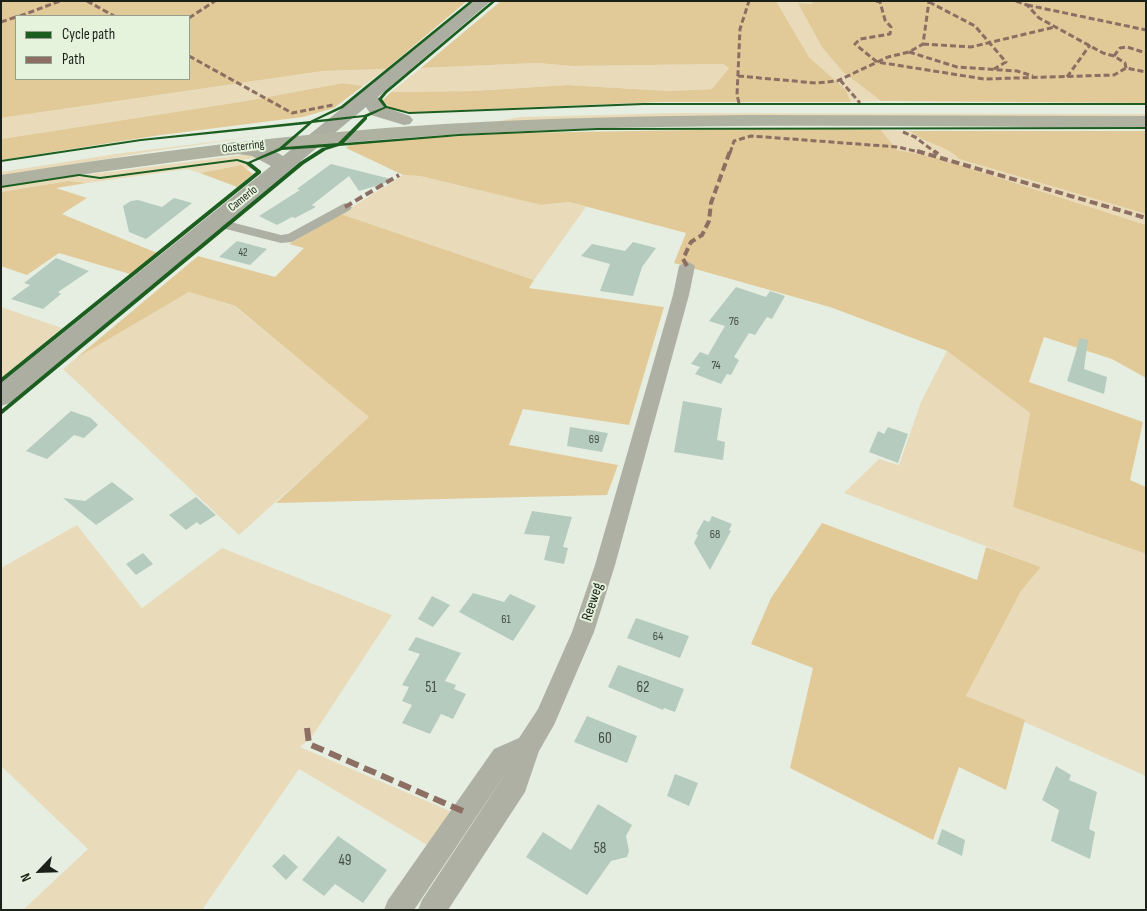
<!DOCTYPE html>
<html>
<head>
<meta charset="utf-8">
<style>
  body { margin:0 }
  #map { position:relative; width:1147px; height:911px; overflow:hidden; background:#e6eee2; font-family:"Sofia Sans Condensed",sans-serif }
  canvas { display:block }
  .frame { position:absolute; inset:0; border:2px solid #1b2018; pointer-events:none }
  .legend { position:absolute; left:15px; top:15px; width:175px; height:65px; box-sizing:border-box; background:#e5f3dd; border:1px solid #949f8e; margin:0; padding:6px 9px; list-style:none; font-size:15px; color:#1b2018 }
  .legend li { display:flex; align-items:center; gap:10px; height:25px }
  .legend b { width:25px; border:1px solid #949f8e }
  .north { position:absolute; left:15px; top:846px; width:50px; height:50px; -webkit-text-stroke:4px #e5f3dd; paint-order:stroke; rotate:246deg; font-size:14px; font-weight:700; line-height:20px; text-align:center; color:#1b2018 }
  .north::after { content:''; display:block; margin:auto; width:18px; height:22px; background:#1b2018; clip-path:polygon(50% 0,100% 100%,50% 72%,0 100%) }
</style>
</head>
<body>
<div id="map">
<canvas width="1147" height="911"></canvas>
<div class="frame"></div>
<ul class="legend">
<li><b style="height:6px;background:#1b5e20"></b>Cycle path</li>
<li><b style="height:6px;background:#8d6e63"></b>Path</li>
</ul>
<div class="north">N</div>
</div>
<script>
const g = document.querySelector('canvas').getContext('2d');
g.lineJoin = 'round';
function fillPath(path, color) { g.fillStyle = color; g.fill(path, 'evenodd'); }
function strokePath(path, color, width, dash) { g.strokeStyle = color; g.lineWidth = width; g.lineCap = dash ? 'butt' : 'round'; g.setLineDash(dash || []); g.stroke(path); }
function write(font, color, halo, rows, align = 'center') {
  g.font = font + ' "Sofia Sans Condensed",sans-serif'; g.lineWidth = 4; g.setLineDash([]); g.textBaseline = 'middle'; g.strokeStyle = halo; g.fillStyle = color; for (const [text, x, y, turn = 0] of rows) {
    g.save(); g.translate(x, y); g.rotate((+turn || 0) * Math.PI / 180); g.textAlign = isNaN(turn) ? turn : align; if (halo) g.strokeText(text, 0, 0); g.fillText(text, 0, 0); g.restore();
  }
}
fillPath(new Path2D(`
  M776,1H813L812,4L798,3L844,73L881,101L851,102L846,90L809,57Z
  M537,63L572,66L723,64L729,68L712,89L669,91L567,85L473,91L391,92L421,68Z
  M386,69L363,86L343,83L246,101L1,139V118L323,71Z
  M676,113L1146,114V118L390,128L499,121L520,117Z
  M881,130L910,131L919,140L949,149L959,159L1146,214V225L935,158L897,150Z
  M267,135L154,151L1,176V172L116,154Z
  M250,154L257,158L102,177L85,175Z
  M233,161L245,163L255,168L244,169L241,165L200,173L187,169L87,183L68,181L1,192V188L77,176L101,179Z
  M403,175L420,176L541,205L569,202L586,207L534,280L341,214Z
  M189,292L234,306L370,417L239,535L63,369L75,359Z
  M1,307L62,328L1,378Z
  M947,351L1030,413L1013,507L1146,554V776L966,696L1021,591L1041,567L844,493L879,459L899,465L921,402Z
  M77,525L142,608L222,548L392,615L311,738L300,747L450,811L429,846L299,769L202,910H23L88,849L1,766V568Z`), '#e9dbb9');
fillPath(new Path2D(`
  M1,1H467L386,69L323,71L1,118ZM189,16V79H16V16Z
  M501,1H776L809,57L846,90L851,102H660L413,112C401,111 390,111 383,100L391,92L473,91L567,85L669,91L712,89L729,68L723,64L572,66L537,63L421,68Z
  M813,1H1146V103L881,101L844,73L822,47L798,3L812,4Z
  M343,83L363,86L334,108L303,117L161,135L1,160V139L246,101Z
  M813,128L881,130L897,150L934,157L1146,225V378L1112,359L1044,337L1029,382L1143,422L1130,480L1146,487V554L1013,507L1030,413L947,351L830,307L674,263L686,233L569,202L541,205L420,176L403,175L346,148L349,145L387,140L516,133Z
  M910,131H1146V214L959,159C944,143 926,146 910,131Z
  M241,165L253,174L237,187L200,173Z
  M68,181L87,183L56,188L87,198L62,214L157,253L130,274L59,253L27,275L1,266V192Z
  M341,214L534,280L529,288L664,307L629,425L523,409L509,445L618,465L607,495L276,503L369,417L235,306L189,292L75,359L198,256L275,277L304,248L289,244Z
  M822,523L977,580L986,547L1041,567L1021,591L966,696L1025,720L1006,790L959,767L933,840L790,768L813,668L751,644L771,598Z`), '#e2ca98');
fillPath(new Path2D(`
  M331,164L395,180L359,191L349,176L312,205L316,207L295,218L292,217L277,225L259,216L300,190L297,189Z
  M174,198L192,203L146,239L129,232L123,206L131,201L138,200L162,207Z
  M237,241L267,249L250,265L219,257Z
  M633,242L656,248L642,267L633,296L600,291L610,264L581,256L592,244L625,251Z
  M56,258L89,271L58,292L61,294L43,309L11,299L30,285L24,283Z
  M736,287L766,297L770,291L785,296L772,319L767,317L755,335L749,333L734,357L739,360L731,375L727,374L721,384L695,374L700,367L691,364L700,352L708,355L725,326L709,321Z
  M1080,338L1088,340L1084,369L1107,377L1104,394L1067,381Z
  M683,401L722,408L717,440L725,442L723,460L674,452Z
  M71,411L91,418L98,425L84,438L74,435L47,459L26,451Z
  M570,427L608,433L602,452L567,446Z
  M888,427L908,434L898,463L869,452L878,431L884,434Z
  M112,482L134,499L96,525L63,498L85,501Z
  M196,497L216,515L200,525L197,522L186,530L169,515Z
  M532,511L572,517L563,547L568,548L564,564L544,560L550,536L524,534Z
  M712,516L732,524L729,530L731,531L710,570L694,543L698,535L696,534L704,520L709,522Z
  M143,553L153,564L136,575L126,564Z
  M473,593L504,602L510,594L536,606L513,641L459,612Z
  M432,596L450,605L433,627L418,619Z
  M636,618L689,636L680,658L627,638Z
  M416,637L461,653L445,681L456,685L454,689L466,694L453,719L441,714L430,734L402,723L412,705L402,701L409,687L402,685L420,654L408,650Z
  M618,665L684,689L675,712L664,708L663,710L608,687Z
  M587,716L637,736L627,763L574,742Z
  M1056,766L1071,775L1069,780L1097,792L1089,829L1095,832L1090,859L1051,841L1059,810L1042,800Z
  M675,774L698,783L689,806L667,796Z
  M598,804L632,825L626,836L629,851L627,857L611,861L587,895L526,857L543,832L571,850Z
  M942,829L965,840L962,856L937,844Z
  M338,836L387,870L363,903L335,884L324,896L302,880Z
  M284,854L298,867L286,880L272,866Z`), '#b5cbbd');
fillPath(new Path2D(`
  M345,203L352,207L350,210L292,242L281,243L210,225L208,222L215,218L281,235L288,234Z
  M687,261L695,266L689,295L615,565L594,632L554,725L539,751L525,792L448,910H418L422,900L507,771L414,910H384L388,900L494,749L519,738L538,709L572,632L595,565L673,295L679,266Z`), '#aeb0a3');
fillPath(new Path2D(`
  M474,1H491L378,97L384,107L410,116L413,120L410,124L404,125L371,115L366,107L10,403L1,406V383L271,166L252,156L223,152L220,148L223,144C242,139 267,146 283,156Z`), '#acaea1');
fillPath(new Path2D(`
  M746,115L1146,116V128C932,127 719,122 506,132C336,139 168,161 1,187V175C148,152 295,133 444,124C544,118 645,116 746,115Z`), '#afb2a1');
strokePath(new Path2D(`
  M87,1L114,16
  M876,1L880,2L885,20L891,27L890,34L860,39L855,44L877,62L984,79L1114,75L1126,68L1146,72
  M1016,1L1027,5L1039,18L1103,53L1114,56L1125,63L1126,68
  M929,2L975,26L1006,62L994,69
  M1027,5L1146,30
  M20,16L60,1
  M189,18L215,1
  M1,22L16,17
  M923,44L971,47L1055,27
  M909,52L957,67L1017,71L1033,76
  M189,56L292,113L333,105
  M1114,56L1120,48L1127,47L1146,53
  M738,76L816,83L837,81L888,57L909,52L923,44L929,1
  M1067,77L1090,45
  M840,80L860,103
  M739,103L737,95L740,29L749,1
  M903,132L915,137L936,153
  M730,153L734,141L751,136L898,147L923,153`), '#8d6e63', 3, [6, 3]);
strokePath(new Path2D(`
  M917,151L1146,218
  M934,151L938,154
  M345,207L399,175
  M687,266L683,259L691,242L702,235L709,221L711,203L730,151`), '#8d6e63', 4, [8, 4]);
strokePath(new Path2D(`
  M307,728L309,744L465,812`), '#8d6e63', 6, [13, 6]);
fillPath(new Path2D(`
  M470,1H474L343,108L317,120L364,115L384,107L378,99L385,91L492,1H496L387,93L382,99L387,106L409,112L643,103H1146V105H643L409,114L386,108L367,117V119L344,143L459,134L597,128L1146,127V129L597,130L459,136L339,146L326,150L304,164L1,415V410L300,162L322,148L327,147L282,150L251,163L261,171V173L1,383V378L256,172L246,164L237,161L100,179L79,176L1,188V186L79,174L100,177L237,159L248,162L279,148L307,124L141,141L1,162V160L141,139L310,121L341,106ZM364,117L338,143L285,147L312,123Z`), '#1b5e20');
write('11px', '#424b41', null, [
  ["42",243,253]
]);
write('12px', '#1b2018', '#e5f3dd', [
  ["Oosterring",243,147,-7],
  ["Camerlo",243,199,-39]
]);
write('12px', '#424b41', null, [
  ["76",734,322],
  ["74",716,366],
  ["69",594,440],
  ["68",715,535],
  ["61",506,620],
  ["64",658,637]
]);
write('15px', '#1b2018', '#e5f3dd', [
  ["Reeweg",593,602,-72]
]);
write('15px', '#424b41', null, [
  ["51",431,688],
  ["62",643,688],
  ["60",605,739],
  ["58",600,849],
  ["49",345,861]
]);
</script>
</body>
</html>
